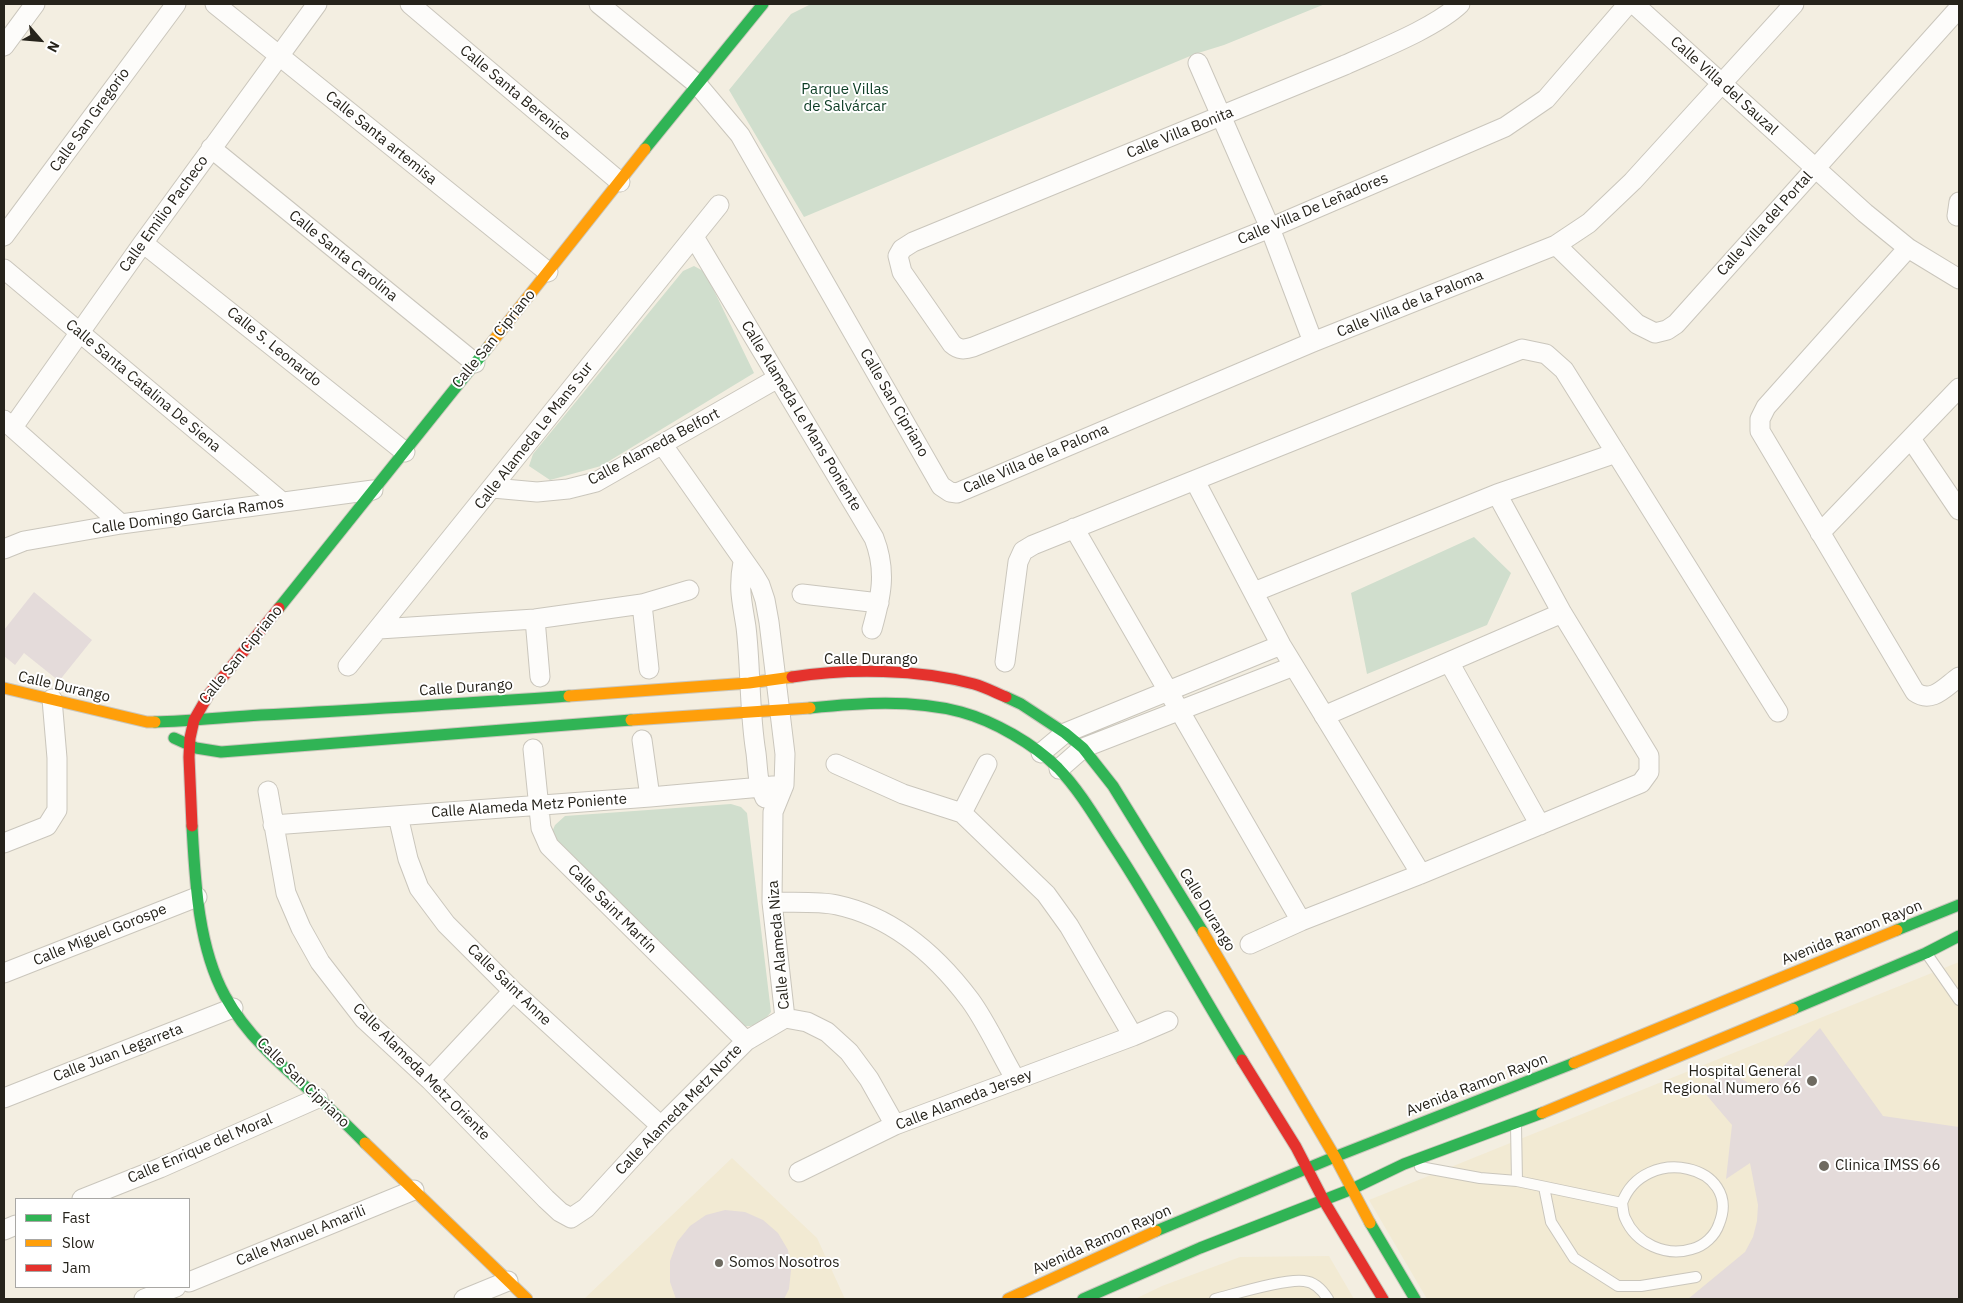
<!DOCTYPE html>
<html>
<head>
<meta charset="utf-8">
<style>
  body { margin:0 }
  #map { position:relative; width:1963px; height:1303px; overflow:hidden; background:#f3eee1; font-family:"IBM Plex Sans",sans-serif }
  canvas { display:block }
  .frame { position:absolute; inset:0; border:5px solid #26231b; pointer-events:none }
  .legend { position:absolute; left:15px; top:1198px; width:175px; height:90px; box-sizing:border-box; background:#fff; border:1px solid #a8a7a4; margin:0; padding:6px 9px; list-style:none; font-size:15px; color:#26231b }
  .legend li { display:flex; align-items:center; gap:10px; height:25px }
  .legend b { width:25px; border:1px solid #a8a7a4 }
  .north { position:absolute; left:15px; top:15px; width:50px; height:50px; -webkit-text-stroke:4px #fff; paint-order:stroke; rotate:117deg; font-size:14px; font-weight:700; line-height:20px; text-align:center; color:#26231b }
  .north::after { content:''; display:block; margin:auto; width:18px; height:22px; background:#26231b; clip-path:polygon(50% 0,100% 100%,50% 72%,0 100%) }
</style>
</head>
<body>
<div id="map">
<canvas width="1963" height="1303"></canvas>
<div class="frame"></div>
<ul class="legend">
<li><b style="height:6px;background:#30b455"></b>Fast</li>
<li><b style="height:6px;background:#ff9f0a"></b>Slow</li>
<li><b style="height:6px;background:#e5322d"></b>Jam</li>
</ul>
<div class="north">N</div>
</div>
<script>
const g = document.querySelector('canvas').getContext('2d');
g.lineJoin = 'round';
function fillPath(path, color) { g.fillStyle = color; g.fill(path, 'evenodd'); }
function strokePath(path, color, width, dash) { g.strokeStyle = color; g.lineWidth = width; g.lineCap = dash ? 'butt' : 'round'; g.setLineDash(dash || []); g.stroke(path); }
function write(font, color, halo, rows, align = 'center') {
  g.font = font + ' "IBM Plex Sans",sans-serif'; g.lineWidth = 4; g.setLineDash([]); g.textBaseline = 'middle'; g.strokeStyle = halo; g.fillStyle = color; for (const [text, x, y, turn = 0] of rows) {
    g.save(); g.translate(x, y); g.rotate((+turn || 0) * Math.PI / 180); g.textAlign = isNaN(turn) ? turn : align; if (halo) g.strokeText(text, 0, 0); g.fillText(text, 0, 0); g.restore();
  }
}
fillPath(new Path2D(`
  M1959,962V1299H1427L1369,1200Z
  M732,1158L817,1238L845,1299H584Z
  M1329,1256L1354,1299H1135L1162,1286L1240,1257Z`), '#f2ead3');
fillPath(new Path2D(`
  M811,4H1325L1224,45L1195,54L804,217L729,90L791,14Z
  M694,266L705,272L754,373L601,466L550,480L529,466L533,454L683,271Z
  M1474,537L1511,573L1487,625L1367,674L1351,593Z
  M731,804L741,807L747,813L771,1012C763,1022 756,1027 743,1026L549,839L555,825L565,816Z`), '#d0decd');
fillPath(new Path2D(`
  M34,592L92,640L59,681L24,653L15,665L4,656V630Z
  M1820,1028L1883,1116L1959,1127V1299H1688L1745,1252L1753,1237L1757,1221L1758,1205L1750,1163L1726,1179L1732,1125L1703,1091L1724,1074L1731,1073L1747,1082L1755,1096Z
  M725,1210L745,1212L763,1220L778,1233L788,1250L791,1270L789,1289L784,1299H676L670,1282V1261L677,1242L690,1226L706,1215Z`), '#e4dbda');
const lane = new Path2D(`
  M1927,954L1959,1000
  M1516,1125L1517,1181
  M1420,1167L1480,1178L1517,1181L1622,1203C1644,1143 1743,1165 1719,1224C1715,1236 1704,1246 1692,1249C1666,1257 1636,1244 1625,1218C1623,1214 1623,1208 1622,1203
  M1544,1187L1551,1222L1574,1258L1618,1286H1641L1696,1277
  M1215,1299C1235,1294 1286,1278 1304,1281C1315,1282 1323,1291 1328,1299`);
const street = new Path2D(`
  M215,4L548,272
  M410,4L620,182
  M599,4L697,84L740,135L941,486L950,492L957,493L1313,342L1556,245L1589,223L1633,181L1794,4
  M1460,4C1435,28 1378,50 1345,65L913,242L902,249L898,256L902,272L952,344C959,350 964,350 973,347L1270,228L1505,127L1546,99L1628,4
  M1634,4L1865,213L1908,248L1959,279
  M4,46L35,4
  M1198,63L1270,228L1313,342
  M211,148L475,363
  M1957,216L1959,202
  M4,236L176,4
  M694,237L874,538C887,571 881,597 872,629
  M143,243L405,452
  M1556,245L1637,324L1655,333L1667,330L1676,324L1959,8
  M1908,248L1766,407L1760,419V431L1915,692C1932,704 1945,687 1959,677
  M4,269L282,502
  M4,420L121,524
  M13,427L143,243L317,4
  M1911,439L1959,510
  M662,444L754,575L760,585L765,600L769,622L785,754L784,785L773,812L772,902L785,1018
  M1195,481L1281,645L1421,874
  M493,488L537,492L568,489L596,482L778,378
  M1074,528L1301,921
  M1820,533L1959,388
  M4,549L24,541L121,524L373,490
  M743,562C738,589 742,601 746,627C751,669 749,711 756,753C758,769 757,783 765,798
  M1254,592L1497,494L1616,453
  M802,594L879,603
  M642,604L649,669
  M535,619L540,677
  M379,629L535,619L642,604L689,590
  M1005,662L1018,562L1023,551L1033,545L1522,349L1546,354L1564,370L1778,712
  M1449,662L1540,825
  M348,666L719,205
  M1324,716L1562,613
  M642,740L650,797
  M533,749L541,828L549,846L746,1041
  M1041,753L1065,733L1281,645
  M836,764L903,794L962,813L1046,894L1069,926L1133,1036
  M1059,769L1083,748L1294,666
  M268,791L286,893L301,928L320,962L364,1019L430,1080L546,1199L560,1212L571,1218L586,1208L661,1126L746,1041L785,1018L807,1022L827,1032L849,1052L869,1079L895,1125
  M962,813L987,764
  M398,816L408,859L419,888L446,924L513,991L661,1126
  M273,825L650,797L784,785
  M4,843L47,826L57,810V758L52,699
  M772,902C792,903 818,901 837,905C893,917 937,956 970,1000C987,1023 1001,1055 1016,1080
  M1250,944L1301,921L1421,874L1641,783L1649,772V756L1562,613L1497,494
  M4,973L197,897
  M430,1080L513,991
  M4,1098L233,1008
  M799,1172L895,1125L1133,1036L1168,1021
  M82,1199L160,1168L318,1098
  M4,1230L16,1225
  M189,1282L414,1190
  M144,1299L176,1287
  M464,1299L508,1281`);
const fast = new Path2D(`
  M645,149L763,4
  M279,608L489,346
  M1006,697L1021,704L1065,733L1083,748L1113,786L1203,932
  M810,708C859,703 912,699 961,712C994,721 1034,744 1058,768C1080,791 1096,819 1113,845C1159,915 1198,989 1242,1060
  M155,722C191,721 226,717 261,715C364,710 466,703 569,696
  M174,738L196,748L221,752L631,720
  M192,826C195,880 198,947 225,996C247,1036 282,1066 316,1096C333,1111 349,1127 365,1143
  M1897,930L1959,905
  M1793,1009L1926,953L1959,936
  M1370,1223L1415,1299
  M1156,1231L1337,1156L1574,1063
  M1083,1299L1200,1248L1352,1189L1404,1164L1542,1113`);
const slow = new Path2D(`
  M489,346L645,149
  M4,688L147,722H155
  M569,696L749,683L792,677
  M631,720L810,708
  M1203,932L1335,1157L1370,1223
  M1574,1063L1897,930
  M1542,1113L1793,1009
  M365,1143L527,1299
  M1008,1299L1156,1231`);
const jam = new Path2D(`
  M792,677C849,668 918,669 974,684C985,687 996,693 1006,697
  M192,826L189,757L190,738L194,720L209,694L279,608
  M1242,1060L1296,1147L1324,1201L1383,1299`);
strokePath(lane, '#cac6bc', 12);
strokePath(street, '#cac6bc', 21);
strokePath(fast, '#cac6bc', 13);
strokePath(slow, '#cac6bc', 13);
strokePath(jam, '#cac6bc', 13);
strokePath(lane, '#fdfcfa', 10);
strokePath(street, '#fdfcfa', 19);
strokePath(fast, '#30b455', 11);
strokePath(slow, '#ff9f0a', 11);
strokePath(jam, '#e5322d', 11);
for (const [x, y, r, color] of [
  [1812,1081,6,"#6e6a60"],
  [1824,1166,6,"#6e6a60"],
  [719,1263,5,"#6e6a60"]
]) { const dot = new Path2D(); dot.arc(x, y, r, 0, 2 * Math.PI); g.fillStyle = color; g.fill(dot); strokePath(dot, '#fff', 2); }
write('15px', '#26231b', '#fff', [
  ["Calle Villa del Sauzal",1724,86,42],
  ["Calle Santa Berenice",515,93,40],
  ["Calle San Gregorio",90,120,-54],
  ["Calle Villa Bonita",1180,133,-22],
  ["Calle Santa artemisa",381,138,39],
  ["Calle Villa De Leñadores",1313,209,-23],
  ["Calle Emilio Pacheco",164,214,-54],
  ["Calle Villa del Portal",1765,224,-48],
  ["Calle Santa Carolina",343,256,39],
  ["Calle Villa de la Paloma",1410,304,-22],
  ["Calle San Cipriano",494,339,-51],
  ["Calle S. Leonardo",274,347,39],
  ["Calle Santa Catalina De Siena",143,386,40],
  ["Calle San Cipriano",894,403,60],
  ["Calle Alameda Le Mans Poniente",801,416,59],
  ["Calle Alameda Le Mans Sur",534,436,-52],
  ["Calle Alameda Belfort",654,447,-28],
  ["Calle Villa de la Paloma",1036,459,-23],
  ["Calle Domingo García Ramos",188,516,-8],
  ["Calle San Cipriano",241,655,-51],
  ["Calle Durango",871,660],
  ["Calle Durango",64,687,13],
  ["Calle Durango",466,688,-4],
  ["Calle Alameda Metz Poniente",529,806,-4],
  ["Calle Saint Martín",612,909,45],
  ["Calle Durango",1207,910,59],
  ["Avenida Ramon Rayon",1852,933,-22],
  ["Calle Miguel Gorospe",100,935,-22],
  ["Calle Alameda Niza",779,945,-95],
  ["Calle Saint Anne",509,985,44],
  ["Calle Juan Legarreta",118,1053,-21],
  ["Calle Alameda Metz Oriente",421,1072,45],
  ["Calle San Cipriano",303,1083,44],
  ["Avenida Ramon Rayon",1477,1085,-21],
  ["Calle Alameda Jersey",964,1100,-21],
  ["Calle Alameda Metz Norte",679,1110,-46],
  ["Calle Enrique del Moral",200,1149,-23],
  ["Calle Manuel Amarili",301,1236,-22],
  ["Avenida Ramon Rayon",1102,1240,-24]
]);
write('15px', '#0b3c23', '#fff', [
  ["Parque Villas",845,90],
  ["de Salvárcar",845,107]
]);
write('15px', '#26231b', '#fff', [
  ["Hospital General",1801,1072,"right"],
  ["Regional Numero 66",1801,1089,"right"],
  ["Clinica IMSS 66",1835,1166],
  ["Somos Nosotros",729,1263]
], 'left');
</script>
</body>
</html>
